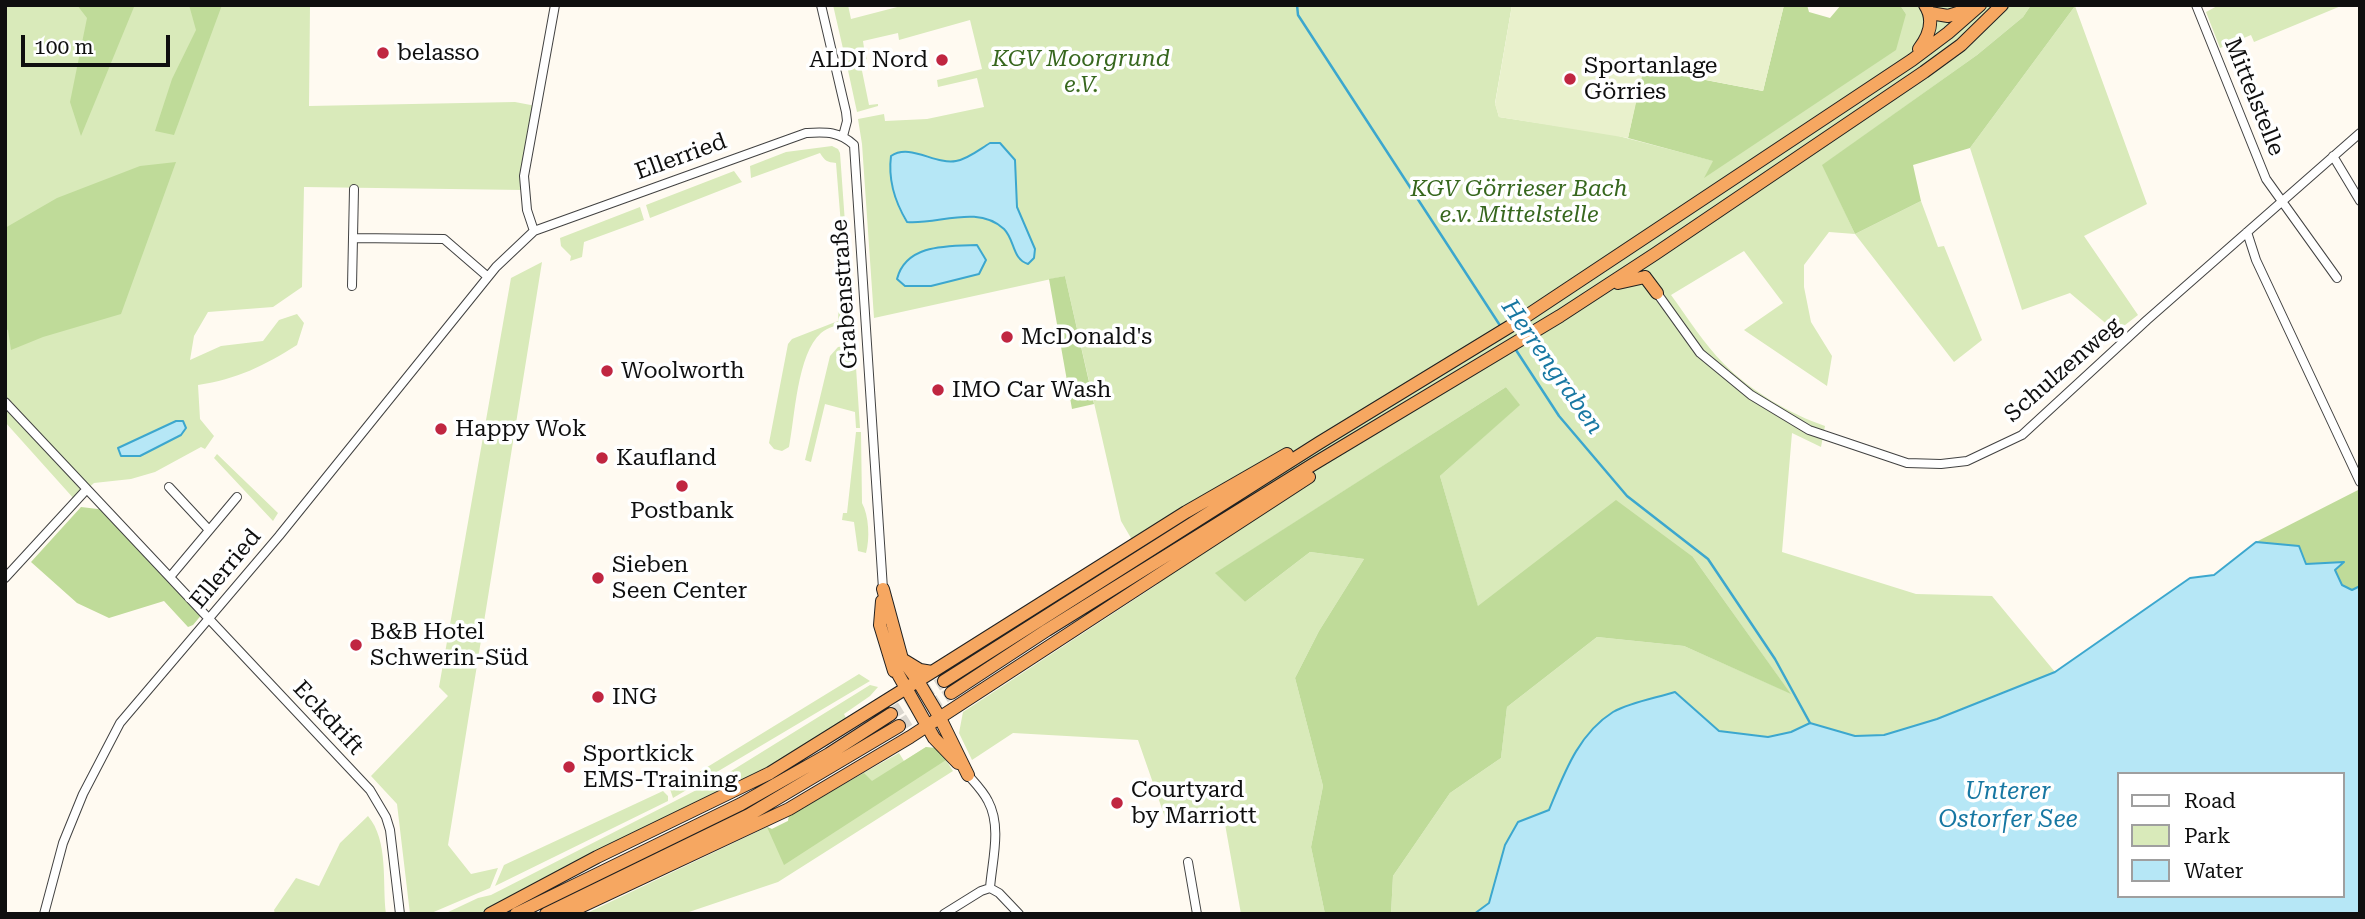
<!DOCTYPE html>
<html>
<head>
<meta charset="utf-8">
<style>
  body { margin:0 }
  #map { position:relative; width:2365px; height:919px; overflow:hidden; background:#fffaf1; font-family:"Roboto Serif",serif }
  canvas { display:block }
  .frame { position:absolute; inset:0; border:7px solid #0f0f0f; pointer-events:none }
  .legend { position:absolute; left:2117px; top:772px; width:228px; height:126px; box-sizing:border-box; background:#fff; border:2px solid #9f9f9f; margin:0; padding:9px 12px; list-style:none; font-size:21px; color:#0f0f0f }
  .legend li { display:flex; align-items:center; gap:14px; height:35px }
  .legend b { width:35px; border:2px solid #9f9f9f }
  .scale { position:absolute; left:21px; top:35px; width:149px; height:32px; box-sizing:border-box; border:4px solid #0f0f0f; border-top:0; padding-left:9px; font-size:21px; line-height:24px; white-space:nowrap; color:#0f0f0f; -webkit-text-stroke:5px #fff; paint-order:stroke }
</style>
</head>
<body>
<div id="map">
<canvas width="2365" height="919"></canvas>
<div class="frame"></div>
<ul class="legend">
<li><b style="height:9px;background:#fff"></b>Road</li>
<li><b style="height:19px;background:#d9eaba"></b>Park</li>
<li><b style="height:19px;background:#b6e7f6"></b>Water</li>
</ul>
<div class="scale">100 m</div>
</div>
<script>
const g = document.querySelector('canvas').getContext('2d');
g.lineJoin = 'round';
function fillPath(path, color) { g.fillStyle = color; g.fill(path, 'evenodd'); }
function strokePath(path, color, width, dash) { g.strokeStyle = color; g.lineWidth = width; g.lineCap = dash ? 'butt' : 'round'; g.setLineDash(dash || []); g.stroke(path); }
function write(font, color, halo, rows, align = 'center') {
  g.font = font + ' "Roboto Serif",serif'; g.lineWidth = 7; g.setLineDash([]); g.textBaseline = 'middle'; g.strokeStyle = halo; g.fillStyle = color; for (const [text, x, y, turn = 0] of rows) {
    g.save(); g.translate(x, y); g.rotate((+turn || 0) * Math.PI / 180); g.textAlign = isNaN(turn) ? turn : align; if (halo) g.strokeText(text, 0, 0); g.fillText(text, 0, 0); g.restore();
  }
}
fillPath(new Path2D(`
  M5,5H310L309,106L515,102L536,106L524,190L304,187L302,287L273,307L208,312L194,336L190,360L221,346L263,341L279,320L297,314L304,323L297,345C264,366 237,379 198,385L200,419L214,436L205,449L201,447L155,472L131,479L94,483L75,500L5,422Z
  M833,5H848L851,19L905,5H1512L1495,103L1499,117L1611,134L1714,161L1705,177L1906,14L1900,5H2031L2023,17L1977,55L1823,165L1855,234L1921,201L1938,247L1944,246L1982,340L1954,362L1855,234L1829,232L1804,265V287L1811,322L1832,356L1827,386L1744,330L1783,303L1744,251L1671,295C1688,318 1704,344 1724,364C1751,391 1790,414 1825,426L1821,447L1792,433L1782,552L1916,594L1992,596L2055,672L1937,719L1884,735L1854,736L1810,723L1791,732L1768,737L1719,731L1675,692C1657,698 1629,703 1613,713C1578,734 1564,774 1549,810L1518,822L1489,903L1474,914H1391L1393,876L1450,793L1501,758L1507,707L1597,637L1684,646L1790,693L1693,557L1478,607L1440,476L1519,405L1506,387L1216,573L1245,602L1310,552L1364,559L1319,631L1295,678L1323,786L1311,847L1325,914H1241L1225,824L1168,826L1138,740L1013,733L972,760L959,733L963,712L1158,584L1121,521L1065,276L874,318L862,144L858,119L884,114L885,121L927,119L984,107L977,78L938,87L937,80L982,69L970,20L899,40L898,33L863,41L864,48L844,53ZM991,143H1000L1015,160L1017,207L1035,250L1014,246C994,197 944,226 906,222C891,195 893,181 897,152C916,153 937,164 954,161C967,159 980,149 991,143Z
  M2219,5H2341V6L2254,42L2251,35L2220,48L2206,12Z
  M2075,6L2147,204L2084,236L2138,315L2116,332L2070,293L2022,310L1970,148Z
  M866,56L867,59L860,61L869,105L878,104V106L857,112L846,61Z
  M832,146L838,149L840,153L851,307L846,317V322C838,325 828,327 821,333C797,354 795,417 789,447L782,451L774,449L769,443L788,344L792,339L838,321L839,301L847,300L836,163C827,162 825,161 820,153L751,178L750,166L786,152Z
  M734,171L742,182L650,218L646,205Z
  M640,207L644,220L584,242L582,257L570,261L571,256L561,246L560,238Z
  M542,262L448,845L471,874L498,868L490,888L429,914H410L397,804L371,776L448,696L439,687L511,278Z
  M846,346L855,352L860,428H856L855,412L825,404L811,462L805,460L830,356L838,347Z
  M856,432H861L862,503C869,516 870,539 866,553L858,551L854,522L842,520L843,513H847Z
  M217,454L278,513L273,521L214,458Z
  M859,674L870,681L673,798L670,789L679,783L686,770L691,777Z
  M870,685L878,687L870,696L844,714L846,718L826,735L798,752L486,914H444L478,898L491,895L720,778Z
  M926,747L946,760L953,771L778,882L683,914H585L767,827L772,829L788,821L789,816L810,803L899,753L904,761Z
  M663,791L668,796V801L495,886L504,865Z
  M368,816C389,841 382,883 386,914H275L274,910L296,878L319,886L340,843Z`), '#d9eaba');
fillPath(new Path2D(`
  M77,5H137L134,7L81,136L70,102L87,18Z
  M189,5H222L174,135L155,131L172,79L196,30Z
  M1784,5H1807L1809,12L1830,18L1841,5H1900L1906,14L1896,50L1704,178L1713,161L1628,138L1643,68L1763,91Z
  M2031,5L2075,6L1970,148L1913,165L1921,201L1855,234L1822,165L1977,55L2023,17Z
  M176,162L121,314L43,337L11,350L8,330L5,329V228L57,198L140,166Z
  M1065,276L1094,404L1072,409L1049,279Z
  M1506,387L1520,405L1440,476L1478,606L1616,500L1693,557L1791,694L1684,646L1597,637L1507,707L1501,758L1450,793L1393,876L1391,914H1325L1311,847L1323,786L1295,678L1319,631L1364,559L1310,552L1245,602L1215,573Z
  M2360,489V586L2352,591L2342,585L2335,570L2343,563L2306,564L2299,546L2256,542Z
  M81,507L106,510L203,613L193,625L188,627L164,601L109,618L77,603L31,562Z
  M926,747L936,748L946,760L784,865L767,827L772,829L788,821L789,816L864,773L872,781Z`), '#bfdb99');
fillPath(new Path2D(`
  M1512,5H1784L1763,91L1644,68L1628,138L1499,117L1495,104Z`), '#e9f1cc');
const water = new Path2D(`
  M990,143H1000L1015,160L1017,207L1035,249L1034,258L1028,264C1012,259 1015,240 1004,229C977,204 938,225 907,222C895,202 888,179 891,156C910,143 935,165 956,161C968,159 980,149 990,143Z
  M977,245L986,260L979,274L931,286H905L897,279C906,244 947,246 977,245Z
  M176,421H183L186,428L181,435L140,456H121L118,448Z
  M2256,542L2299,546L2306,564L2344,562L2335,570L2342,585L2352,590L2360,586V914H1474L1489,903L1505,845L1518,822L1549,810C1564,774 1578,734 1613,712C1631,702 1656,698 1675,692L1719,731L1768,737L1791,732L1810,723L1855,736L1884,735L1937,719L2055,672L2190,578L2214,575ZM2118,774H2342V896H2118Z`);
fillPath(water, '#b6e7f6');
strokePath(water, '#3ca7ce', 2);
strokePath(new Path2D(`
  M1297,5L1298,15L1501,327
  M1514,347L1559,416L1627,496L1708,559L1775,659L1810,723`), '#3ca7ce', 2.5);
strokePath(new Path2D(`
  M891,714L944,681
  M899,726L951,693`), '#dbd7cf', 12, [12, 6]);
const minor = new Path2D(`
  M821,5L846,112L847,121L843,136
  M2196,5L2266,179L2337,278
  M2333,156L2360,201
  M534,231L527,210L524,176L555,5
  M2247,232L2256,260L2360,482
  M353,238L444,239L488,277
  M352,286L354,189
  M1657,293L1700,353L1751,395L1809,430L1907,463L1941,464L1967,461L2022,435L2147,320L2360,133
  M5,402L370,790L386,817L390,830L400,914
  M169,487L209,530
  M170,577L237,497
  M5,578L86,490
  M1188,862L1197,914
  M990,888L999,893L1019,914
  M44,914L63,843L83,794L120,723L279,536L496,267L534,231L806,133C826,132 839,131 854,145L883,589
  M944,914L981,891L990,888C992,861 1002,827 988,801C983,791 975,783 968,775`);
const trunk = new Path2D(`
  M1930,13L1948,16L1970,9
  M1919,49C1929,36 1935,20 1925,5
  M1645,277L1657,293
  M1618,283L1645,277
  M883,589L902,659L918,681L940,718L968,775
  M882,601L880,625L894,671
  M902,659L920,670L932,672L1186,512L1287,454
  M893,665L934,738L958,763
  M944,681L1319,443L1522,319L1912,60L1948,33L1980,5
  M951,693L1047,630L1312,465L1560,316L1655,254L1924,72L1961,45L2002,5
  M490,914L597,857L770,773L932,672
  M516,914L741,804L829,754L891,714
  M546,914L749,815L899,726
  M565,914L789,809L910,737L1309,477`);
strokePath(minor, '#424242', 10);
strokePath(trunk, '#202020', 14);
strokePath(minor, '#fff', 8);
strokePath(trunk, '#f6a761', 12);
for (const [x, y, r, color] of [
  [383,53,7,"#c02641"],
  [942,60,7,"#c02641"],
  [1570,79,7,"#c02641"],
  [1007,337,7,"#c02641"],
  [607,371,7,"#c02641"],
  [938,390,7,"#c02641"],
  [441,429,7,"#c02641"],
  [602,458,7,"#c02641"],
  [682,486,7,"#c02641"],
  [598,578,7,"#c02641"],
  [356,645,7,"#c02641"],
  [598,697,7,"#c02641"],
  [569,767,7,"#c02641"],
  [1117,803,7,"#c02641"]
]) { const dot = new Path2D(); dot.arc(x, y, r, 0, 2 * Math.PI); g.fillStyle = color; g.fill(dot); strokePath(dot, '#fff', 2.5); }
write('23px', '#0f0f0f', '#fff', [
  ["belasso",397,53],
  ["ALDI Nord",928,60,"right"],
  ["Sportanlage",1584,66],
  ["Görries",1584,92],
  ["McDonald's",1021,337],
  ["Woolworth",621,371],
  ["IMO Car Wash",952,390],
  ["Happy Wok",455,429],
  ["Kaufland",616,458],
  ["Postbank",682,511,"center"],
  ["Sieben",612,565],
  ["Seen Center",612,591],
  ["B&B Hotel",370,632],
  ["Schwerin-Süd",370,658],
  ["ING",612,697],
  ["Sportkick",583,754],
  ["EMS-Training",583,780],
  ["Courtyard",1131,790],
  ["by Marriott",1131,816]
], 'left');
write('italic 23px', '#37671e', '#fff', [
  ["KGV Moorgrund",1081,59],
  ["e.V.",1081,85],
  ["KGV Görrieser Bach",1519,189],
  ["e.v. Mittelstelle",1519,215]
]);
write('23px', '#0f0f0f', '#fff', [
  ["Mittelstelle",2254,97,68],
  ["Ellerried",681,157,-20],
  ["Grabenstraße",845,294,-94],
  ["Schulzenweg",2063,370,-41],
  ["Ellerried",226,569,-50],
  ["Eckdrift",328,718,47]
]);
write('italic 24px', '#1777a2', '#fff', [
  ["Herrengraben",1552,367,55],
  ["Unterer",2008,792],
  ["Ostorfer See",2008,820]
]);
</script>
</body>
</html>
